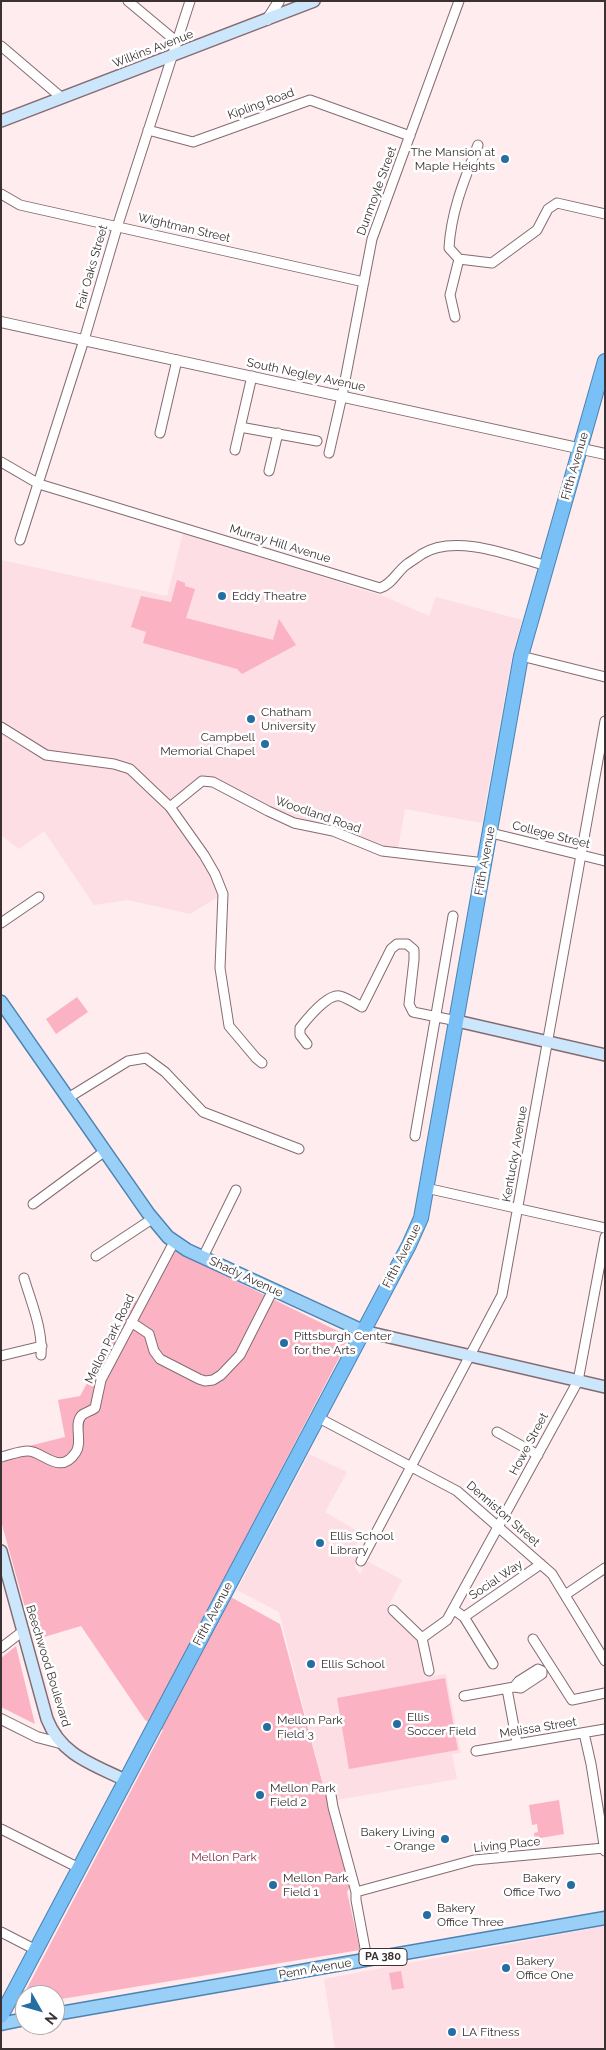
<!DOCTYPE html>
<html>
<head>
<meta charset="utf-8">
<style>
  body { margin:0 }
  #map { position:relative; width:606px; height:2050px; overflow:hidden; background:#feecef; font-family:Raleway,sans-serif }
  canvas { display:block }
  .frame { position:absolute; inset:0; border:2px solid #3b3032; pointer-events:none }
  .north { position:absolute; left:15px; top:1985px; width:50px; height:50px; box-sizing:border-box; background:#fff; border:1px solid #b1acad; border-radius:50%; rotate:128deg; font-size:14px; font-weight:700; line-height:20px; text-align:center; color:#3b3032 }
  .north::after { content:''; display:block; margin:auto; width:18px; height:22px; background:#256ea2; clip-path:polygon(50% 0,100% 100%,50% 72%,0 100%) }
</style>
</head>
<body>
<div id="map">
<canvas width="606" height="2050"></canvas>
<div class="frame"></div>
<div class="north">N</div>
</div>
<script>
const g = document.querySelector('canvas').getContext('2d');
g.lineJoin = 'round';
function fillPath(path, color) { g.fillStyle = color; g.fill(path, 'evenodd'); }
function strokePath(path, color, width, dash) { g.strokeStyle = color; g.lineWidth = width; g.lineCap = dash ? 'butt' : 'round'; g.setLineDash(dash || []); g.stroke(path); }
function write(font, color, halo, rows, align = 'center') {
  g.font = font + ' Raleway,sans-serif'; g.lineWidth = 5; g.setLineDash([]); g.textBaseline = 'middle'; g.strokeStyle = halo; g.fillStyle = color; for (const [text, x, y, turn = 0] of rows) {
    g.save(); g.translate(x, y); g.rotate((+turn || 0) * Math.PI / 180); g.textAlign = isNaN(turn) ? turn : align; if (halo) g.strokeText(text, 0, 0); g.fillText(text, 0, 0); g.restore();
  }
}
fillPath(new Path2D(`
  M183,533L383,596L429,616L436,597L522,620L512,656L482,823L405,809L397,853L294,823L202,781L171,807L223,894L190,914L128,900L94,905L44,831L19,849L1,835V560L167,596Z
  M309,1454L347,1472L325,1512L362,1534L352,1552L358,1559L354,1566L360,1574L367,1561L402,1580L388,1607L421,1646L425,1677L446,1674L461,1753L452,1754L457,1779L337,1800L333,1783L323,1784L279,1612L237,1590Z
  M605,1926V2048L335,2049L324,1979Z`), '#fcdee4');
fillPath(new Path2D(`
  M177,580L185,583V586L195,589L186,618L273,640L279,619L296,645L242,674L237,669L143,643L146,632L131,627L141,596L171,602Z
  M77,997L88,1012L56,1034L46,1019Z
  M167,1247L350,1337L218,1590L280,1624L350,1886L347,1892L360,1950L55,2000V1995H25V1999L24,1994L163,1730L145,1720L81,1626L34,1640L1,1521V1453L65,1437L58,1400L80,1396L133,1300L138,1302Z
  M16,1646L35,1724L1,1707V1658Z
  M445,1678L458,1750L349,1769L337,1698Z
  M559,1800L564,1834L535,1839L534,1833L538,1832L537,1824L532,1825L529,1805Z
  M401,1971L404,1988L392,1990L389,1973Z`), '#fbb3c3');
const minor = new Path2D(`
  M128,1L177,42
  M1,46L62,98
  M148,130L193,142L310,100L410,136
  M478,145C465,178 451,211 449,248L459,259L492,263L537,230L548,209L557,203L605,214
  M1,194L20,205L364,282
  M455,317L450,295L459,259
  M240,427L317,441
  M160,433L177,360
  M235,450L252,376
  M329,453L342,396L372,239L459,1
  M1,462L39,484L380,588C392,584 396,573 406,565C411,561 417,558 422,554C455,533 512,556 547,566
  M269,471L278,433
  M20,540L84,340L119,221L190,1
  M521,656L605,677
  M1,727L46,755L114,764L130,769L170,807L202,781L213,782L268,811L294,823L333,831L382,851L485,863
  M170,807L204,855L215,874L223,894L220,968L229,1026L256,1058L262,1063
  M491,833L605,861
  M1,923L39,897
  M307,1044L300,1035V1028C307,1019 328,993 340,996C347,998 355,1003 362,1007L391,949L397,944H407L414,950V960L409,1004L413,1012L457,1021
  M68,1098L128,1061L146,1058L165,1072L203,1112L299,1149
  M415,1136L453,916
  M426,1188L605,1228
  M33,1204L105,1151
  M96,1256L152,1219
  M203,1257L236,1190
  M24,1278C31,1302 43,1329 41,1355
  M131,1322L149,1334L154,1351L160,1359L199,1379L205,1381L213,1380L221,1375L240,1355L273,1290
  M1,1356L42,1346
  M317,1417L457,1491L552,1574L605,1661
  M497,1432L538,1455
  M1,1457C10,1455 19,1451 28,1451C43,1451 60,1477 76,1452C83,1441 73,1424 82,1415C86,1412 91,1411 95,1408L101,1380L174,1242
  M361,1561L502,1295L605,721
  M565,1595L605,1568
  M453,1609L464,1617L493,1664
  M393,1610L422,1638L429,1671
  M464,1617L541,1564
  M422,1638L447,1620L578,1381L605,1237
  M533,1639L572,1700L605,1693
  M1,1648L23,1631
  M507,1689L517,1743
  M464,1696L514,1687L521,1688L542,1674V1671L538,1669L519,1681L514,1687
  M584,1733L591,1764L605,1851
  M476,1751L605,1729
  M330,1789L333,1807L356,1892V1900L367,1959
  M1,1829L79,1868
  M356,1892L474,1860L604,1848
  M1,1932L36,1950`);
const tertiary = new Path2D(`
  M267,20L279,1
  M1,322L605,454
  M1,1719L37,1737L60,1743`);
const secondary = new Path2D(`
  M1,121L314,1
  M457,1021L605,1055
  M363,1331L605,1387
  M1,1551L47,1719C61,1755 92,1764 125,1780`);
const primary = new Path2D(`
  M1,1002L148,1213L168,1237L187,1250L363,1331
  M55,2014L605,1918
  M1,2024L25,2019`);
const trunk = new Path2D(`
  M1,2016L409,1245L421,1218L521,656L605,361`);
strokePath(minor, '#856b71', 11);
strokePath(tertiary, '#856b71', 12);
strokePath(secondary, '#856b71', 14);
strokePath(primary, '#4d83b0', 15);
strokePath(trunk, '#4d83b0', 16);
strokePath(minor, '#fff', 9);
strokePath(tertiary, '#fff', 10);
strokePath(secondary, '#cce7fc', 11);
strokePath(primary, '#9ad0f8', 12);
strokePath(trunk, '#78c0f6', 14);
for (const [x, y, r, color] of [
  [505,159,5,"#256ea2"],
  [222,596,5,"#256ea2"],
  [251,719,5,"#256ea2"],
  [265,744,5,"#256ea2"],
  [284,1343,5,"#256ea2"],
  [320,1543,5,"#256ea2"],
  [311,1664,5,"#256ea2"],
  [397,1724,5,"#256ea2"],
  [267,1727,5,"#256ea2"],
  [260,1795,5,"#256ea2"],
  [445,1839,5,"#256ea2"],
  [273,1885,5,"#256ea2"],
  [571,1885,5,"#256ea2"],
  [427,1915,5,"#256ea2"],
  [506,1968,5,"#256ea2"],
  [452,2032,5,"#256ea2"]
]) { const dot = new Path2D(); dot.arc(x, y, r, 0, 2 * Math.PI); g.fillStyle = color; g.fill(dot); strokePath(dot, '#fff', 2); }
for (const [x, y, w] of [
  [383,1957,48]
]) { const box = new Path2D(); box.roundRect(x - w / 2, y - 8.5, w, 17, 4); g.fillStyle = '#fff'; g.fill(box); strokePath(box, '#3b3032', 1); }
write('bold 11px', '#3b3032', null, [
  ["PA 380",383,1957]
]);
write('12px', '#3b3032', '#fff', [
  ["Wilkins Avenue",153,49,-21],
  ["Kipling Road",261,104,-20],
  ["Dunmoyle Street",377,191,-70],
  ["Wightman Street",184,228,13],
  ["Fair Oaks Street",92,267,-74],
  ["South Negley Avenue",306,375,12],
  ["Fifth Avenue",575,466,-74],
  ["Murray Hill Avenue",280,544,17],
  ["Woodland Road",318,815,19],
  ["College Street",551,835,14],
  ["Fifth Avenue",485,861,-80],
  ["Kentucky Avenue",515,1154,-80],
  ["Fifth Avenue",402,1256,-63],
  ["Shady Avenue",246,1277,25],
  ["Mellon Park Road",110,1339,-64],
  ["Howe Street",529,1444,-62],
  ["Denniston Street",503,1514,41],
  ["Social Way",496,1580,-34],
  ["Fifth Avenue",213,1614,-62],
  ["Beechwood Boulevard",48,1666,73],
  ["Melissa Street",538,1728,-9],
  ["Living Place",507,1845,-6],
  ["Penn Avenue",315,1969,-10]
]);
write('12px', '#3b3032', '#fff', [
  ["The Mansion at",495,152,"right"],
  ["Maple Heights",495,166,"right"],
  ["Eddy Theatre",232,596],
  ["Chatham",261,712],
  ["University",261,726],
  ["Campbell",255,737,"right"],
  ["Memorial Chapel",255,751,"right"],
  ["Pittsburgh Center",294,1336],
  ["for the Arts",294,1350],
  ["Ellis School",330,1536],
  ["Library",330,1550],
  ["Ellis School",321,1664],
  ["Ellis",407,1717],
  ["Soccer Field",407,1731],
  ["Mellon Park",277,1720],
  ["Field 3",277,1734],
  ["Mellon Park",270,1788],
  ["Field 2",270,1802],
  ["Bakery Living",435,1832,"right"],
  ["- Orange",435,1846,"right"],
  ["Mellon Park",283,1878],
  ["Field 1",283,1892],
  ["Bakery",561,1878,"right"],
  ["Office Two",561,1892,"right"],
  ["Bakery",437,1908],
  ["Office Three",437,1922],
  ["Bakery",516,1961],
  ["Office One",516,1975],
  ["LA Fitness",462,2032]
], 'left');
write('12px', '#812d46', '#fff', [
  ["Mellon Park",224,1857]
]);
</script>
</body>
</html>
